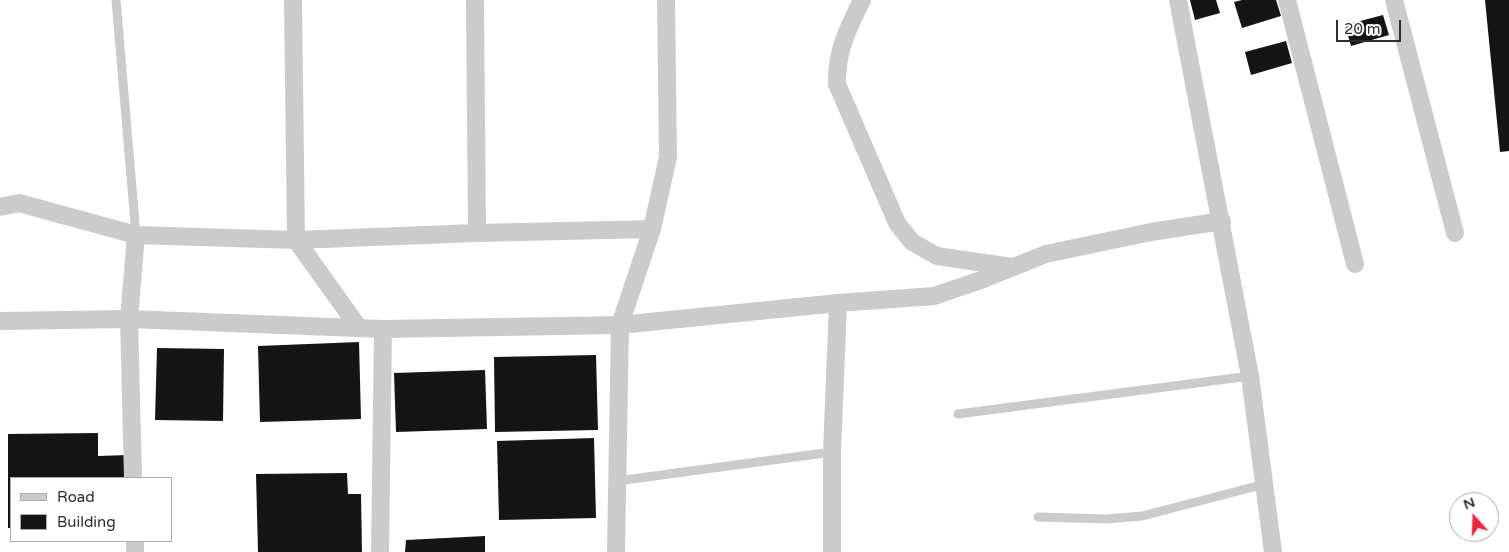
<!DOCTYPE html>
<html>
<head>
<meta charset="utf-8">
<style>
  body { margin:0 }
  #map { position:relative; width:1509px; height:552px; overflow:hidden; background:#fff; font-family:"Varela Round",sans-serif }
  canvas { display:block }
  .legend { position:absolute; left:10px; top:477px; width:162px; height:65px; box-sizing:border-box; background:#fff; border:1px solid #ababab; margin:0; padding:6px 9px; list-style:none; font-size:15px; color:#2e2e2e }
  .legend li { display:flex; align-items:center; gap:10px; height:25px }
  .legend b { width:25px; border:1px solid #ababab }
  .north { position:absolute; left:1449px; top:492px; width:50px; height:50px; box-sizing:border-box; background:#fff; border:1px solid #ababab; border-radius:50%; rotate:340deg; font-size:14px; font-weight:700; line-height:20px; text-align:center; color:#2e2e2e }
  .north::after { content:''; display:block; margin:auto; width:18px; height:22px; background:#f32240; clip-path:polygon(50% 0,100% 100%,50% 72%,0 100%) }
  .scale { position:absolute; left:1336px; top:20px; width:65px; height:22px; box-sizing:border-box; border:2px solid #2e2e2e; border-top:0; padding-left:6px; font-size:15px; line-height:18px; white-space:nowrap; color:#2e2e2e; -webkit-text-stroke:4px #fff; paint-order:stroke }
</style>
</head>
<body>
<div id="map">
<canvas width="1509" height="552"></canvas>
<ul class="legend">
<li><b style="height:6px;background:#cbcbcb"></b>Road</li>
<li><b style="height:14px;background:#151515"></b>Building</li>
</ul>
<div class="north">N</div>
<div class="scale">20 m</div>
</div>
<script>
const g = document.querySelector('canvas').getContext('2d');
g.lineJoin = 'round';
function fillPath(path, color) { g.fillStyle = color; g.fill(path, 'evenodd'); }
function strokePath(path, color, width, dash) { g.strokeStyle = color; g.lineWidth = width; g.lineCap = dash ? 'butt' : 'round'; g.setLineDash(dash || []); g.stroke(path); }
fillPath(new Path2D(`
  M1190,0H1216L1220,13L1195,20Z
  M1242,0H1276L1281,16L1242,28L1234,2Z
  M1485,0H1509V151L1500,152Z
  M1383,15L1389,35L1351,46L1345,25Z
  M1286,41L1292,63L1251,75L1245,52Z
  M359,342L361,419L260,422L258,346Z
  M157,348L224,349L223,421L155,420Z
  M596,355L598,430L495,432L494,357Z
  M485,370L487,429L396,432L394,373Z
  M98,433V456L128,455V478H11V528H8V434Z
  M594,438L596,518L499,520L497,441Z
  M347,473L348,494H361L362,552H258L256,474Z
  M485,536V552H405L406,540Z`), '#151515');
strokePath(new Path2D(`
  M116,0L136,235
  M958,414L1250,376
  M617,481L832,452
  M1038,517L1107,519L1142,516L1265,484`), '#cbcbcb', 9);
strokePath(new Path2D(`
  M475,0L477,233
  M862,0C848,28 836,52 837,84L897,223L912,242L937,256L1012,267
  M1178,0L1250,376L1273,552
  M1287,0L1355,264
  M1394,0L1455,233
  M0,207L19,203L136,235
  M296,240L477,233L652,229
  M296,240L359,328
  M0,321L129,319L383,329L620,325L838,303
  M133,478L129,319L136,235L296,240L293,0
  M135,541V552
  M380,552L383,329
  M616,552L620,325L652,229L668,157L666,0
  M832,552V452L838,303L934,296L981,280L1046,254L1151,232L1222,221`), '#cbcbcb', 18);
</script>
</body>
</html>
